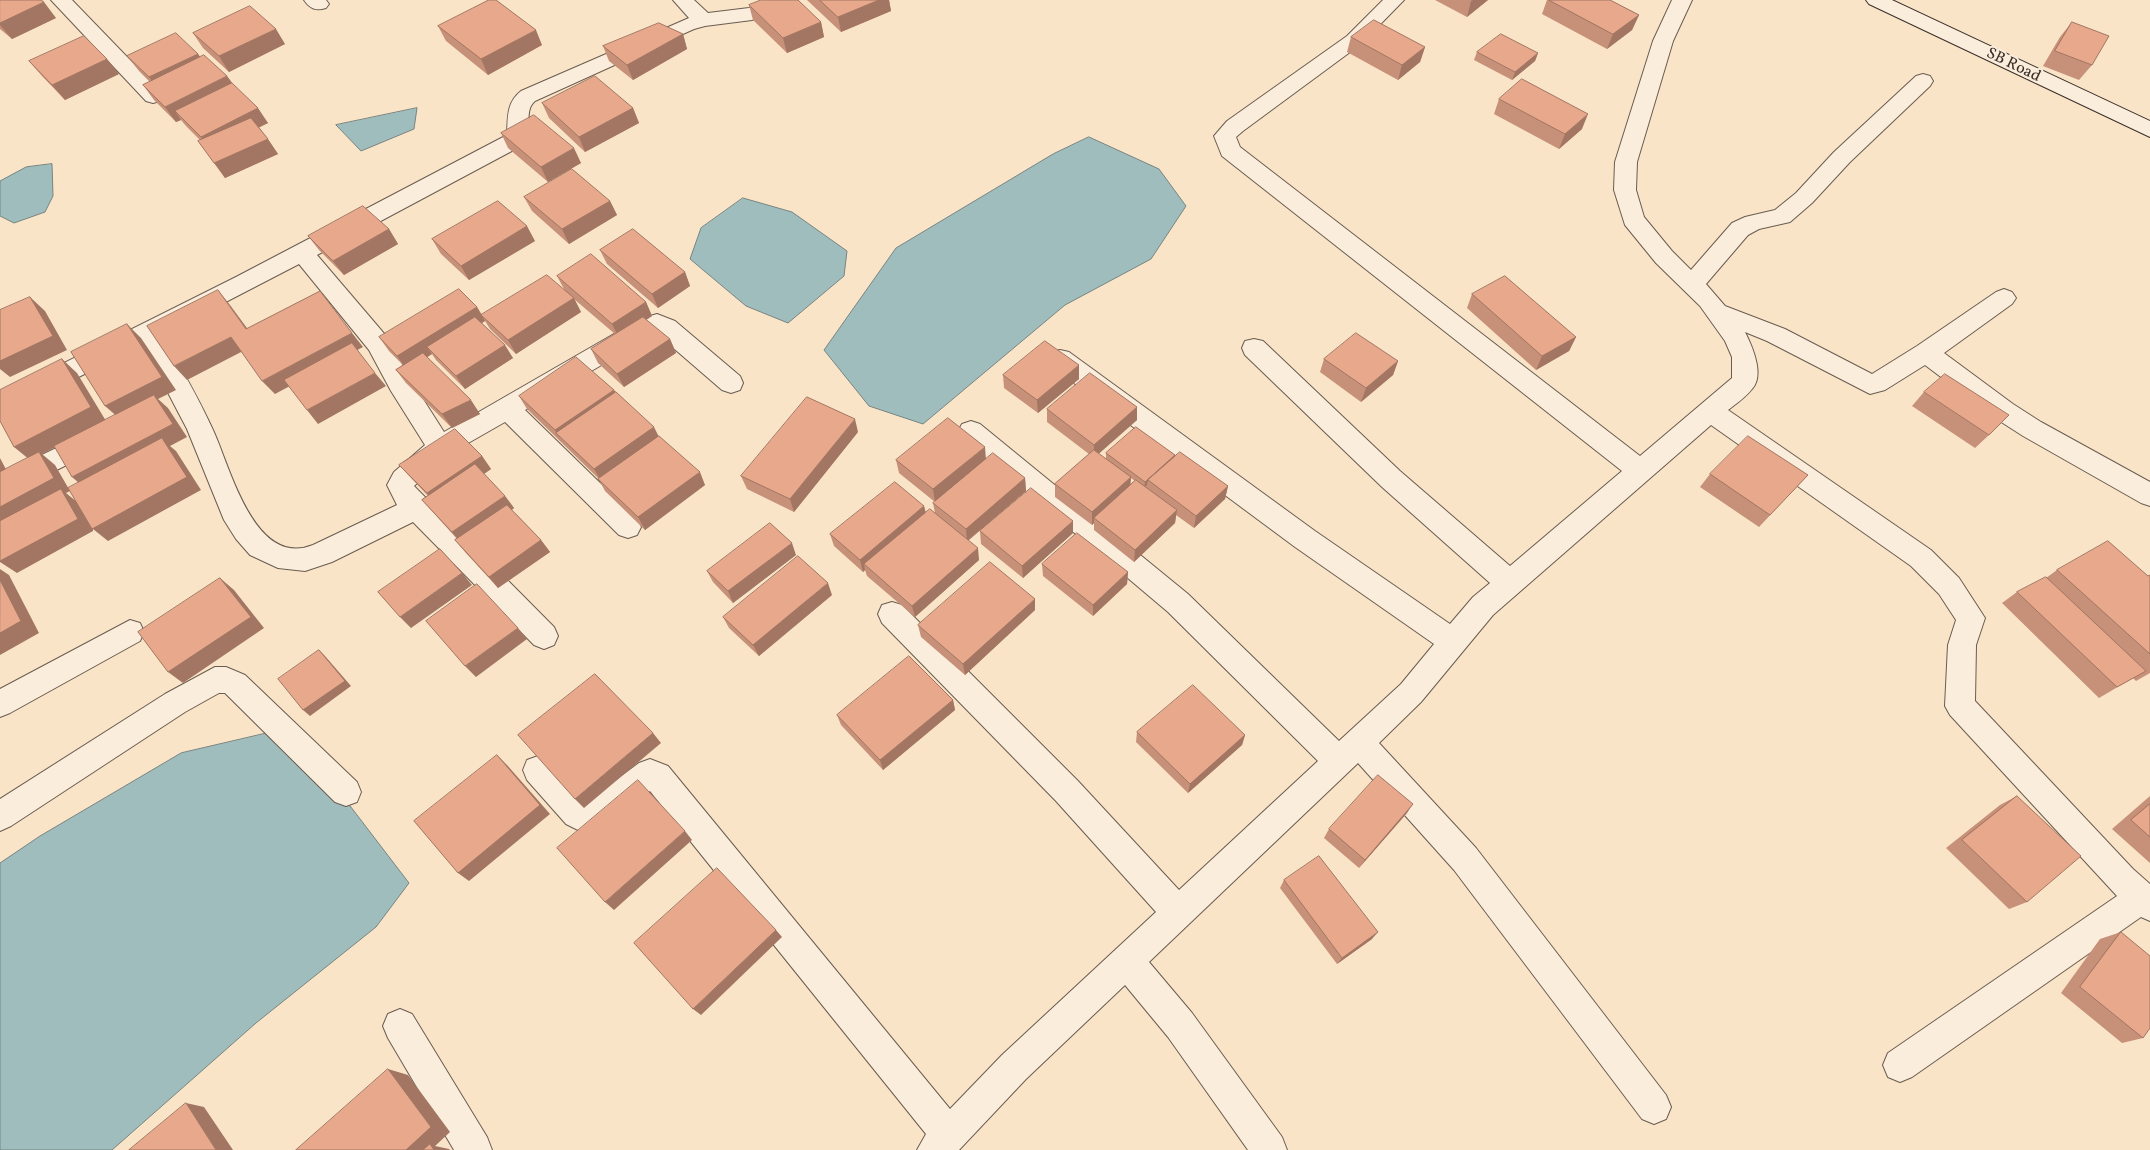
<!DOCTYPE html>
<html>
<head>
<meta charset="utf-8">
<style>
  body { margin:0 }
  canvas { display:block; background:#f9e4c7 }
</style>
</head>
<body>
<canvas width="2150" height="1150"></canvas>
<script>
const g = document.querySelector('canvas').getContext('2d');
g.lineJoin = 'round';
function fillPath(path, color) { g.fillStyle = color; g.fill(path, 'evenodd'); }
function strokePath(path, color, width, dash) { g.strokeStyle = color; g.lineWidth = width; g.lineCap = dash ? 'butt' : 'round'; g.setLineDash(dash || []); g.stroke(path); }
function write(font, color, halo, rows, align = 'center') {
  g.font = font + ' Vollkorn,serif'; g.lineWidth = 4; g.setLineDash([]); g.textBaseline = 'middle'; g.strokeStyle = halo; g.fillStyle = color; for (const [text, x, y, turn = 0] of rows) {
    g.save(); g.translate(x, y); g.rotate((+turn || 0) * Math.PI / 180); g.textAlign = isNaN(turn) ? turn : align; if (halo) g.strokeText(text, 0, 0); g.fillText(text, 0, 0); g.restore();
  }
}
const water = new Path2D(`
  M417,108L414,129L361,151L336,125Z
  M1089,137L1159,169L1186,206L1151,259L1065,305L923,424L869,406L824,350L896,248L1053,154Z
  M52,164L53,196L45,212L14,223L0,216V181L26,167Z
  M743,198L792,212L847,251L844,276L788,323L746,306L690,259L701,228Z
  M272,732L344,798L409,883L376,927L256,1023L112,1150H0V863L40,836L181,753Z`);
fillPath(water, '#a0bdbd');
strokePath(water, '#778481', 1);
const street = new Path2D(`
  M51,0H72L160,91L163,96L160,101L153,103L146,101Z
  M304,0H326L329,4L326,8C316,11 310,9 304,0Z
  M673,0H694L708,13L749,8L770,0H798L795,4L752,20L705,26L694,29L535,101C522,112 535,132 523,145L317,255L387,337L409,377L444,432L640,319L657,314L675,321L740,376L743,383L740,390L731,393L722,390L656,333L525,410L637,519L641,527L637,535L628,538L619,535L505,422L449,454L414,486L554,627L558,636L554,645L544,649L534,645L413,522L332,562L305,571L278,568L250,555L236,539L224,520L187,429L143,345L0,416V395L236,277L507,135C508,118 506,103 521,91L689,18ZM299,264L369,350L391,391L425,445L394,472L387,485L397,505L313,545C254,569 230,466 213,430C198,397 180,366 162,335Z
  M1383,0H1404L1361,44L1243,131L1236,137L1240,147L1640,456L1732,378V357L1725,341L1700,306L1656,263L1625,225L1614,190L1615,162L1653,41L1672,0H1692L1673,41L1637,162L1636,190L1644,217L1672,251L1691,270L1732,223L1745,217L1775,210L1796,193L1834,152L1916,76L1923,74L1930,76L1933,81L1930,86L1850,162L1812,203L1790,222L1759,229L1748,235L1706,284L1725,306L1785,329L1872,374L1917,346L1996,292L2004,289L2012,292L2016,298L2012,304L1944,353L2013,404L2041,422L2150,482V506L2141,503L2023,436L1995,418L1925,365L1885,390L1870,394L1767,341L1745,332C1752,346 1765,375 1752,389C1746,397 1736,404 1728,410L1931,550L1959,578L1985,618L1976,645L1975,701L2133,869L2150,884V921L2141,917L1912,1077L1900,1082L1888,1077L1883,1065L1888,1053L2117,896L1950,715L1945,706L1948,645L1956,620L1939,594L1911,566L1711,425L1493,615L1421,702L1379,743L1476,848L1666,1095L1671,1107L1666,1119L1654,1124L1642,1119L1454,870L1358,763L1149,962L1192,1013L1282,1137L1287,1150H1248L1168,1037L1125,985L1026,1079L959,1150H917L926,1134L650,791L604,826L584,833L566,824L527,780L523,770L527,760L538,756L549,760L587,802L639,763L650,759L668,766L950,1109L1002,1055L1156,912L1056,801L882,623L878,614L882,605L892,602L902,605L1078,781L1179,890L1318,761L1168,612L962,438L958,431L962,424L971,421L980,424L1188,594L1339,741L1401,684L1434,644L1295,547L1051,366L1048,359L1051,352L1060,350L1069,352L1315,531L1450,624L1473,597L1490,583L1382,487L1245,355L1242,348L1245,341L1254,339L1263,341L1400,471L1510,566L1622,471L1222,156L1214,136L1227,121L1347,36Z
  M94,430L103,433L107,440L103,447L0,498V475Z
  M130,620L140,623L144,632L140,641L10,713L0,717V689Z
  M215,667H226L245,675L357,782L361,792L357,802L346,806L335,802L225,693H219L185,712L11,826L0,831V799L165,694Z
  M400,1009L412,1014L487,1137L492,1150H454L388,1038L383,1026L388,1014Z`);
const secondary = new Path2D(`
  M1866,0H1892L2150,121V137L1869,4Z`);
strokePath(street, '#6a5c50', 2);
strokePath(secondary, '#3a2f28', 2);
fillPath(street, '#fbeddb');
fillPath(secondary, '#fbeddb');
fillPath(new Path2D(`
  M0,0L56,18L12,39L0,29Z
  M807,0H889L891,11L841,32Z
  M1435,0H1488L1467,17Z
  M1547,0H1610L1639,15L1632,30L1607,49L1542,14Z
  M749,5L821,22L824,37L787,53L753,20Z
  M2072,22L2092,65L2079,80L2043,66L2060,37Z
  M438,26L542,45L488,75L446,41Z
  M193,33L285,44L229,72L203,48Z
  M683,34L687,49L633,80L609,61L603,46Z
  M1351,37L1425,47L1420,62L1398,80L1347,52Z
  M1477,52L1538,53L1535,61L1512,80L1474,60Z
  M198,54L200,57L227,76L232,83L268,123L259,127L278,154L225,178L200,140L186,126L181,120L176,122L154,100L143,85L150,82L139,71L127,56Z
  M29,61L119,74L65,100L42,76Z
  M1499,99L1582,129L1559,149L1494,114Z
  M542,103L633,108L639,123L585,152L549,118Z
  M501,133L581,163L548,182L508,148Z
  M524,197L610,201L617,215L569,244L532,211Z
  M389,229L398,244L344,275L319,250L308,236Z
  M432,239L535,241L469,280L441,254Z
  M600,250L685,272L690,286L658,308L607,264Z
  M557,276L646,302L652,316L646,320L670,339L676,353L624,387L598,363L591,349L615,334L574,299L581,312L516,354L490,329L485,321L482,323L513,358L465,389L436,360L432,354L427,357L480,414L452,428L406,383L396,370L403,365L389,351L379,337L477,307L482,315L564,289Z
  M1472,294L1576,337L1569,351L1536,370L1467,308Z
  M1324,359L1398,361L1393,375L1361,402L1320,372Z
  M1003,375L1079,379L1038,413L1004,388Z
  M614,390L616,392L705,485L645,530L605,491L598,478L527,409L519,396Z
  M1924,392L1989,435L1975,448L1912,406Z
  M1137,407V420L1098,454L1106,459V453L1175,455V456L1228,486L1225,499L1194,528L1176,515L1175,523L1134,562L1094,530V523L1092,525L1055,497V484L1089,454L1047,422V409ZM1131,478L1135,481L1130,485Z
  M858,432L794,512L747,489L741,476Z
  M482,456L491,469L484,474L505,496L514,508L512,510L541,540L550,552L498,588L465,552L455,540L457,539L422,500L428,496L410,477L399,465Z
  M986,459L1025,478L1026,491L968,541L979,560L915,617L867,576L865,570L863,572L834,546L830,534L924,506L926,513H935L933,503L935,502L899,473L896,460Z
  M1710,474L1808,475L1759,527L1700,487Z
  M980,531L1073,533L1023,578L981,544Z
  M796,555L733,603L713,582L707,571Z
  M1042,564L1128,572L1127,584L1093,616L1043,576Z
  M2057,570L2148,576L2150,575V673L2136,681L2133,678L2099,698L2002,603L2017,592L2046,578Z
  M832,595L759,656L729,628L723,617Z
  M1035,610L965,675L921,637L918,625Z
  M953,700L955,710L883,770L841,725L837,715Z
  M1137,732L1245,735L1242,745L1188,793L1136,742Z
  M2017,796L2027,902L2009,909L1946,848L2000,805Z
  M2150,796V863L2112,829Z
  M1407,813L1359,868L1324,838L1329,829Z
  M1284,880L1372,939L1337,964L1280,888Z
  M2121,932L2143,1038L2122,1043L2061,993L2100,939Z`), '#c79078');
fillPath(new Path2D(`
  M879,0H889L891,11L841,32L838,17Z
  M1473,0H1488L1467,17L1471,1Z
  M44,2L56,18L12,39L0,25V23Z
  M1639,15L1632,30L1607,49L1613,34Z
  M821,22L824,37L787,53L783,38Z
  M276,29L285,44L229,72L219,56Z
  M536,30L542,45L488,75L481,59Z
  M683,34L687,49L633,80L627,65Z
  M1425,47L1420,62L1398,80L1402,65Z
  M1538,53L1535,61L1512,80L1515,72Z
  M198,54L209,69L161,92L149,77Z
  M107,59L119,74L65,100L52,85Z
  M227,76L238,91L175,111L181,120L176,122L165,107Z
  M258,108L268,123L212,151L201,137Z
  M633,108L639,123L585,152L579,137Z
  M1588,114L1582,129L1559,149L1565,134Z
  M268,139L278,154L225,178L214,163Z
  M574,148L581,163L548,182L541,167Z
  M610,201L617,215L569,244L562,229Z
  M527,226L535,241L469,280L461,266Z
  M389,229L398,244L344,275L333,261Z
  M685,272L690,286L658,308L652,294Z
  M218,290L230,305L258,343L246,329Z
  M30,297L45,311L67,350L10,377L0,369V361Z
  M574,298L581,312L516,354L508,340Z
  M646,302L652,316L619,338L612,324Z
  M477,307L485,321L434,353L427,347L432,354L407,370L397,356Z
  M127,324L141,338L176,390L158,399L168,408L187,437L170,446L176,451L201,490L108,541L93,529V531L17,573L0,562V507L30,460L14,447L62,359L77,373L106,421L42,454L55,465L70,491L66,493L77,502L87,490L72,477L120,419L105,406Z
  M352,333L363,347L275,394L262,381Z
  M231,337L243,351L187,380L174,366Z
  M1576,337L1569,351L1536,370L1542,356Z
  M670,339L676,353L624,387L617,374Z
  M505,345L513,358L465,389L456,376Z
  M1398,361L1393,375L1361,402L1366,388Z
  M1079,365V379L1038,413L1037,400Z
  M375,373L386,386L318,424L307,410Z
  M614,390L621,403L556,433L562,443L555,430Z
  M471,400L480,414L452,428L442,414Z
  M1137,407V420L1094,458V445Z
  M855,419L858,432L794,512L790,499Z
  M654,427L661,441L602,482L594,469Z
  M985,447L986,460L935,502L933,489Z
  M1175,455L1174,461L1148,480L1147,485L1144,488L1145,482Z
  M482,456L491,469L437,506L427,493Z
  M0,458L10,477L0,482Z
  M700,472L705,485L645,530L638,517Z
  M1131,477L1130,490L1094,518V523L1092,525V512Z
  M1025,478L1026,491L967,541L966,529Z
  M1228,486L1225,499L1194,528L1196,516Z
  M505,496L514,508L462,544L452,532Z
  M924,506L927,519L864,564L865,570L863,572L860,560Z
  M1177,510L1175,523L1134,562L1135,550Z
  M1073,521V533L1023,578L1022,566Z
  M541,540L550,552L498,588L489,577Z
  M792,543L796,555L733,603L728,591Z
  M978,548L979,560L915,617L912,606Z
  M0,569L9,575L39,633L0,655Z
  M1128,572L1127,584L1093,616V605Z
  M462,573L472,585L411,628L400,617Z
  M220,578L234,590L264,628L183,683L168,672Z
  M828,583L832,595L759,656L753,645Z
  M1035,599V610L965,675L963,664Z
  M518,628L527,639L476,677L465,666Z
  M319,650L325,656L351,686L310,716L303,710Z
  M953,700L955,710L883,770L880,760Z
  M653,733L661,743L584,808L575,799Z
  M1245,735L1242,745L1188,793L1190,784Z
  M497,755L507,765L550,814L469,881L458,873Z
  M1413,804L1407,813L1359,868L1365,860Z
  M685,831L692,840L614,910L605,902Z
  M776,930L782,937L701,1015L693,1009Z
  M1378,932L1372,939L1337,964L1342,958Z
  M388,1069L408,1075L450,1132L435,1146L449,1149L450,1150H406Z
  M186,1103L204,1107L233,1150H216Z`), '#a27662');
const building = new Path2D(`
  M0,0H41L44,2L0,23Z
  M489,0H496L536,30L481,59L438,26Z
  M761,0H798L821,22L783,38L749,5Z
  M820,0H879L838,17Z
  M1549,0H1610L1639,15L1613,34Z
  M250,6L276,29L219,56L193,33Z
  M1374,20L1425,47L1402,65L1351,37Z
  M2072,22L2109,36L2092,65L2055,51Z
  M659,23L683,34L627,65L603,46Z
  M176,33L198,54L149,77L127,56Z
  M1501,34L1538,53L1515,72L1477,52Z
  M84,36L107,59L52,85L29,61Z
  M204,55L227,76L165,107L143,85Z
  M595,76L633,108L579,137L542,103Z
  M1522,79L1588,114L1565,134L1499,99Z
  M232,83L258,108L201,137L175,111Z
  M534,115L574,148L541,167L501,133Z
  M251,118L268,139L214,163L198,141Z
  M572,169L610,201L562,229L524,197Z
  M498,201L527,226L461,266L432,239Z
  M363,206L389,229L333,261L308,236Z
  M633,229L685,272L652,294L600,250Z
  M591,254L646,302L612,324L557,276Z
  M547,275L574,298L508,340L481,315Z
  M1505,276L1576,337L1542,356L1472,294Z
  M459,289L477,307L397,356L379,337Z
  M218,290L246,329L320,291L352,333L262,381L231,337L174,366L147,326Z
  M30,297L53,336L0,361V310Z
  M475,317L505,345L456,376L427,347Z
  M643,317L670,339L617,374L591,349Z
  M127,324L162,377L105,406L71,352Z
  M1356,333L1398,361L1366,388L1324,359Z
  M1045,341L1079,365L1037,400L1003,375Z
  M352,343L375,373L307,410L284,380Z
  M423,353L471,400L442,414L396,370Z
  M576,357L614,390L555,430L519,396Z
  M62,359L91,407L14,447L0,421V390Z
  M1090,373L1137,407L1094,445L1047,409Z
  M1945,374L2009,415L1989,435L1924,392Z
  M616,392L654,427L594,469L556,433Z
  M154,395L173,424L72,477L54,446Z
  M807,397L855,419L790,499L741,476Z
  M948,418L985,447L933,489L896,460Z
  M1136,427L1175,455L1145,482L1106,453Z
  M455,429L482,456L427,493L399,465Z
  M659,436L700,472L638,517L598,479Z
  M1748,436L1808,475L1770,515L1710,474Z
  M162,438L187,477L92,529L68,488Z
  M1094,450L1131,477L1092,512L1055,484Z
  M39,452L54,478L0,507V472Z
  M1180,452L1228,486L1196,516L1148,480Z
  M993,453L1025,478L966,529L933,503Z
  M475,464L505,496L452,532L422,500Z
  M1136,480L1177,510L1135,550L1094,518Z
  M895,482L924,506L860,560L830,534Z
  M1031,488L1073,521L1022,566L980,531Z
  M61,489L78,519L0,561V521Z
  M507,505L541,540L489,577L455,540Z
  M930,509L978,548L912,606L864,564Z
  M770,523L792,543L728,591L707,571Z
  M1077,533L1128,572L1093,605L1042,564Z
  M2108,541L2148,576L2150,575V654L2057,570Z
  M440,549L462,573L400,617L378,592Z
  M798,556L828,583L753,645L723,617Z
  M990,562L1035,599L963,664L918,625Z
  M2046,577L2146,671L2117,687L2017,592Z
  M220,578L251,617L168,672L138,632Z
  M0,580L21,621L0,633Z
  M477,584L518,628L465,666L426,621Z
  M319,650L345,681L303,710L278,679Z
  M909,656L953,700L880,760L837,715Z
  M595,674L653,733L575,799L518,735Z
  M1193,685L1245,735L1190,784L1137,732Z
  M497,755L540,805L458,873L414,821Z
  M1378,775L1413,804L1365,860L1329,829Z
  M638,780L685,831L605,902L557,848Z
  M2017,796L2081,856L2027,902L1962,840Z
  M2150,804V837L2131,820Z
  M1319,856L1378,932L1342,958L1284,880Z
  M717,868L776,930L693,1009L634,943Z
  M2121,932L2150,956V1028L2143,1038L2080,987Z
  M388,1069L431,1127L406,1150H296Z
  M186,1103L216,1150H129Z
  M430,1144L434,1150H423Z`);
fillPath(building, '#e7a88c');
strokePath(building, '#a27662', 1);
write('16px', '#3a2f28', '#fbeddb', [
  ["SB Road",2013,66,26]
]);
</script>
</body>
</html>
